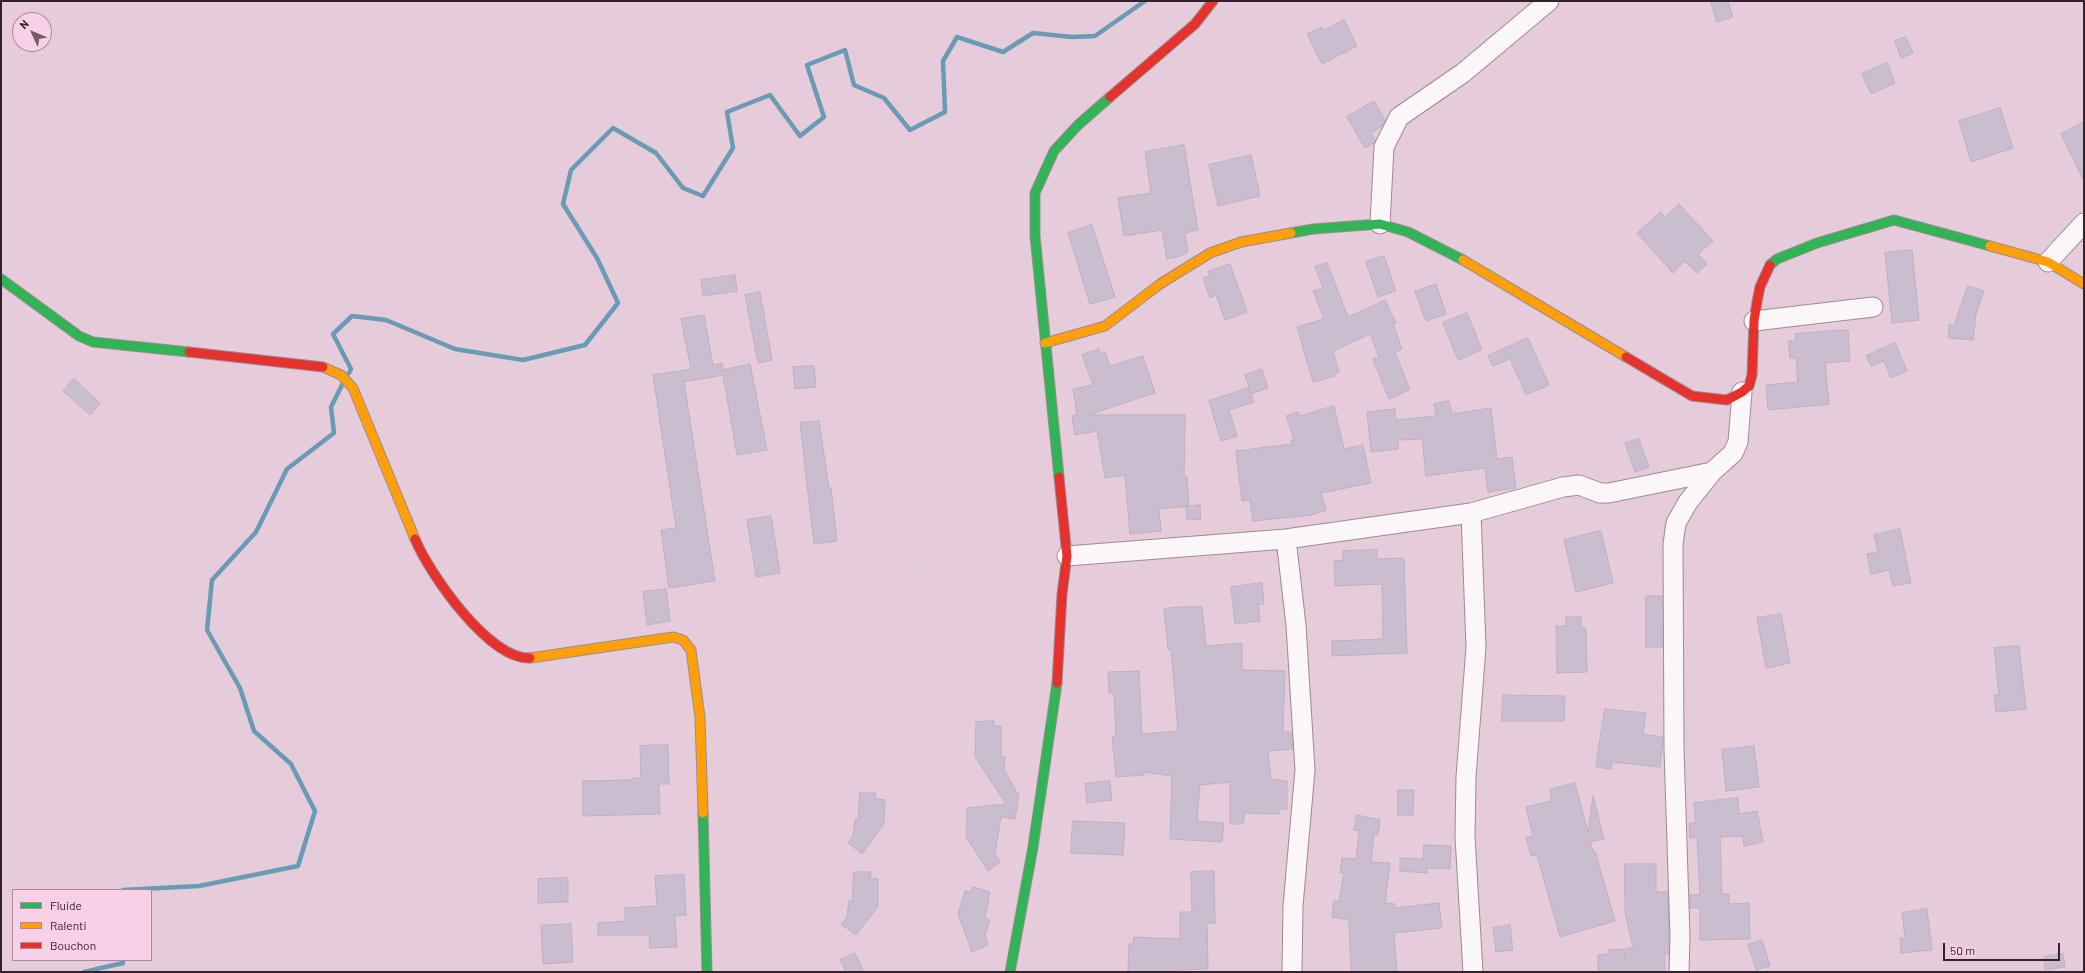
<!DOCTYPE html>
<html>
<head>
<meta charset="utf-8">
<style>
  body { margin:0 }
  #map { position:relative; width:2085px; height:973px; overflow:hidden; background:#e6cbda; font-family:Barlow,sans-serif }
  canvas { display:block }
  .frame { position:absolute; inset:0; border:2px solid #34212c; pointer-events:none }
  .legend { position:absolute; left:12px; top:889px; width:140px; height:72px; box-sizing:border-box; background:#f9d0e6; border:1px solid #aa8a9c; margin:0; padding:5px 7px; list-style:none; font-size:12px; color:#34212c }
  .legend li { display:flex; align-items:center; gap:8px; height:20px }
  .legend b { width:20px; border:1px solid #aa8a9c }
  .north { position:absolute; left:12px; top:12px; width:40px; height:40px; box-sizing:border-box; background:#f9d0e6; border:1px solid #aa8a9c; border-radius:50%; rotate:314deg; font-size:11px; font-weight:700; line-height:16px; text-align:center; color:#34212c }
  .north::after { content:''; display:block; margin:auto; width:14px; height:18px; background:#725c69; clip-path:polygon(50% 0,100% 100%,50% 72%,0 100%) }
  .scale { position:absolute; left:1943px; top:943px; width:117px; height:18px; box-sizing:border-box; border:2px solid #34212c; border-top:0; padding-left:5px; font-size:12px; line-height:14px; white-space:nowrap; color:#34212c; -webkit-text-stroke:3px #f9d0e6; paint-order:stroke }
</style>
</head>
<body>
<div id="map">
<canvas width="2085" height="973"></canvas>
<div class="frame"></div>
<ul class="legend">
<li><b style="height:5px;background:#30b455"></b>Fluide</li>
<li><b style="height:5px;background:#ff9f0a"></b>Ralenti</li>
<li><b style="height:5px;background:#e5322d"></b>Bouchon</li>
</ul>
<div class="north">N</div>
<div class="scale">50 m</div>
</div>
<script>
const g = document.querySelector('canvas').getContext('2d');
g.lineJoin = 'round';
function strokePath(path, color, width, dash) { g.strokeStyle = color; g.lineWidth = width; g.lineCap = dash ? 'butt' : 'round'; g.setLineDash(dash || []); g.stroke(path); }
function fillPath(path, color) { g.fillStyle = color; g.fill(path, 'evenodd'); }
strokePath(new Path2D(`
  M349,373L351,369L333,334L352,316L386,320L455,349L523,360L585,345L618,303L597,258L563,204L571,170L613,128L656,153L683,188L703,196L733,148L727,112L770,95L800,136L824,117L807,65L845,50L854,85L884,98L910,130L945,112L943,61L957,37L1003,52L1033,33L1072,37L1095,36L1145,1
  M123,890L199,886L298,866L315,811L291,764L254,731L240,688L207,630L212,580L256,532L287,469L334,433L331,407L342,385
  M84,972L123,963L122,960`), '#699bb4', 4.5);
const building = new Path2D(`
  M1711,1H1728L1733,17L1717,22Z
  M1344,20L1357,46L1322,64L1307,34L1322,27L1324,30Z
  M1906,37L1913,53L1901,58L1895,41Z
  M1887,63L1895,83L1871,94L1862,74Z
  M1374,101L1385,120L1382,126L1371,133L1375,140L1374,143L1365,148L1347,117Z
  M2000,108L2013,148L1971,162L1959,121Z
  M2084,122V181L2061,134Z
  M1184,145L1198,230L1185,233L1188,252L1181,256L1167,259L1162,230L1124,236L1118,198L1151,193L1145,152Z
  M1251,155L1260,196L1218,206L1209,165Z
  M1679,204L1713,241L1698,254L1707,264L1697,273L1685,261L1673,273L1637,233L1661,212L1665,217Z
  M1092,225L1115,297L1090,304L1068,233Z
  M1912,250L1919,320L1892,323L1885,253Z
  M1384,256L1396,291L1378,297L1366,262Z
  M1327,263L1348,317L1385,300L1396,323L1393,324L1402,349L1395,352L1410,390L1389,399L1373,359L1379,357L1370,334L1333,351L1339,372L1334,373L1335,376L1313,382L1297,327L1324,319L1313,291L1323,288L1315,267Z
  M1230,264L1247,312L1225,320L1216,295L1210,298L1203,278L1209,276L1208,272Z
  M735,275L737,291L703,296L701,280Z
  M1436,284L1446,314L1426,321L1415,292Z
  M1968,286L1984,291L1976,314L1973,340L1948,338L1949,324L1954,325Z
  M760,292L772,360L758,363L745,295Z
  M1467,313L1482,350L1458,360L1443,323Z
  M704,315L713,365L722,363L723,370L750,364L767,450L737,455L723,375L684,382L715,581L669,588L661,530L676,528L653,375L691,369L681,319Z
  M1848,330L1850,361L1825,363L1829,404L1768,410L1766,385L1798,382L1796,358H1790L1788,341L1796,340L1795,334Z
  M1528,338L1549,385L1526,395L1510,359L1493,366L1488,356Z
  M1895,343L1907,371L1891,378L1884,361L1871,366L1866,356Z
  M1099,349L1101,354L1105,352L1110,366L1143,356L1155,393L1088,415H1185L1184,477H1187L1189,506L1159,509L1161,531L1130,534L1125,475L1105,478L1097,431L1075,435L1072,416L1077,415L1073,389L1093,385L1082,355Z
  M814,366L816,387L795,389L793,367Z
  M1262,369L1268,388L1251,394L1245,375Z
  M74,379L100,403L90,415L63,391Z
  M1249,388L1254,402L1229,410L1237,436L1221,441L1209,401Z
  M1449,401L1452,414L1491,408L1497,459L1512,457L1516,488L1488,492L1485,468L1426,476L1422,439L1398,440V449L1371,452L1367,412L1395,409L1396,420L1436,416L1434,404Z
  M1334,406L1344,449L1363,445L1371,483L1321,493L1326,510L1312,515L1253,521L1250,500L1242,501L1236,451L1292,444L1291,440H1294L1286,416L1298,412L1299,416Z
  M819,421L829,488H831L837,541L814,544L800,423Z
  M1639,439L1649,467L1635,472L1625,443Z
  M1200,505L1201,519L1187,520L1186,507Z
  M771,516L780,573L756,577L747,520Z
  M1900,529L1911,583L1893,586L1889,570L1871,574L1867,554L1878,552L1874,535Z
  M1601,531L1613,583L1576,592L1564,540Z
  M1377,550V559L1404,558L1407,653L1332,656V641L1383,639L1382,584L1335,586L1334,561L1343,560V551Z
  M1262,583L1264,604H1258L1260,621L1235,624L1231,587Z
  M666,589L670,621L647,625L643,592Z
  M1646,596H1662V647H1646Z
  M1181,607H1202L1206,646L1242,643V670L1285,671L1283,732H1291L1293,749L1268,751L1271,779L1287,781V809H1279V814L1245,813L1243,824H1230V782L1200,785L1197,821L1224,823L1222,842L1170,839L1172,776L1144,772V775L1116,777L1112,736H1116L1114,693H1109L1108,672L1139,671L1142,734L1178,731L1171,649H1168L1164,609Z
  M1781,614L1790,663L1766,668L1757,618Z
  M1566,617H1581V628H1586L1587,672L1557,673L1556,626H1566Z
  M2019,646L2026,709L1996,712L1994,695H1999L1994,648Z
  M1503,695L1565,696L1564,721H1502Z
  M1605,709L1646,713L1643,734L1663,737L1660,767L1612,762L1611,769L1596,767Z
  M994,721V726H1001V757H1005L1004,770L1019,796L1015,819L1001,817L995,854L1000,862L988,871L966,837L967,808L1006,804L975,757L976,722Z
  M668,745L669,784H659L660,814L583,816V781L632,780V778H641L640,746Z
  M1754,746L1759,787L1726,791L1722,750Z
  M1110,781L1112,800L1087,803L1085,784Z
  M1575,783L1588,833L1593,796L1604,839L1590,842L1593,851H1595L1615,921L1560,937L1537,855L1531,856L1526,838L1533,836L1526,807L1552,801L1550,790Z
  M1398,790H1414L1413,815H1398Z
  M860,793H875L876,799L885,800L884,823L862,854L848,843L853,836L855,820L858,819Z
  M1738,798L1739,814L1757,811L1763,842L1744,846L1743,836L1720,837L1722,894H1729V904L1749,903L1750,939L1700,940V908H1690V895H1700L1697,837L1690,838L1689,823H1696L1694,803Z
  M1357,815L1380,820L1378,835L1374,834L1371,862L1390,863L1385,903L1395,904L1394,908L1439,903L1442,928L1394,933L1397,972H1351L1349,920L1332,917L1334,900L1339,901L1344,873H1340L1342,858L1356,859L1359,831L1354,830Z
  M1073,821L1125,823L1123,855L1071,853Z
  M1424,845L1451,846L1450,869L1427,868V873L1400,871V858L1423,859Z
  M1625,864H1656V892H1668L1669,952V954H1664L1665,972H1598V955L1608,954V950L1623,949L1625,956V949L1633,947L1625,912Z
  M1214,871L1215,923H1207L1208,969L1174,970V972H1128L1129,944H1133L1134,937L1180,939V912H1192L1191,872Z
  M854,872H871L870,878L878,879V907L856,935L841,924L847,917L849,900L852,901Z
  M684,875L686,915L675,916L677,947L650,948L649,935H598V923L625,921V908L657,906L655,876Z
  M568,878V902L538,903V879Z
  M973,887L990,892L985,918L990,920L985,935L988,945L972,952L958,914L965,891L971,892Z
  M1927,909L1932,950L1901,953L1900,938H1905L1902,913Z
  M571,924L573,962L543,964L541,926Z
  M1510,925L1513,950L1496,952L1493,928Z
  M1762,940L1770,966L1756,970L1748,945Z
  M855,953L864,972H846L840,960Z
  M2063,954L2065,967L2045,970L2044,957Z`);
fillPath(building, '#cabdd0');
strokePath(building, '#bdb1c1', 1);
const street = new Path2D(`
  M1380,224L1384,147L1399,117L1463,73L1549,1
  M2048,262L2084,223
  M1754,321L1873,307
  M1471,513L1476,647L1466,777L1465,837L1473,972
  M1286,539L1296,625L1305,770L1293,906L1292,972
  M1067,556L1286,539L1471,513L1563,487L1579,485L1600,493H1609L1712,472
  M1679,972L1680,937L1674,749L1673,544L1676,523L1688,502L1712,472L1733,453L1738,442L1742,392`);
const fast = new Path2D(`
  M1291,233L1313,229L1380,224L1408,232L1463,260
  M1770,265L1777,259L1817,243L1894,220L1990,246
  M1,279L79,336L93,342L189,352
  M1059,477L1035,236V193L1054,151L1078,125L1110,97
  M703,813L707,972
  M1010,972L1033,847L1057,683`);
const slow = new Path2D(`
  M1990,246L2048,262L2084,284
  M1463,260L1626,357
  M1045,343L1105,326L1160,284L1210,253L1241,242L1291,233
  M323,367L341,375L353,388L415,539
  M530,658L673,637L683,640L691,650L700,717L703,813`);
const jam = new Path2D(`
  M1110,97L1195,24L1213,1
  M189,352L323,367
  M1626,357L1692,396L1727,400L1742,392L1749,386L1752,375L1754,321L1757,302L1760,287L1770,265
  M415,539C429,573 489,660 530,658
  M1057,683L1062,594L1067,556L1059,477`);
strokePath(street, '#9d8a95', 21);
strokePath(fast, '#9d8a95', 11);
strokePath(slow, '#9d8a95', 11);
strokePath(jam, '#9d8a95', 11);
strokePath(new Path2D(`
  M695,627L721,598L734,589L891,574L950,564L1022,556H1048`), '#d5ced2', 2.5, [1, 3]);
strokePath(street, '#fbf7f9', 19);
strokePath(fast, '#30b455', 9);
strokePath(slow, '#ff9f0a', 9);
strokePath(jam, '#e5322d', 9);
</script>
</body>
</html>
